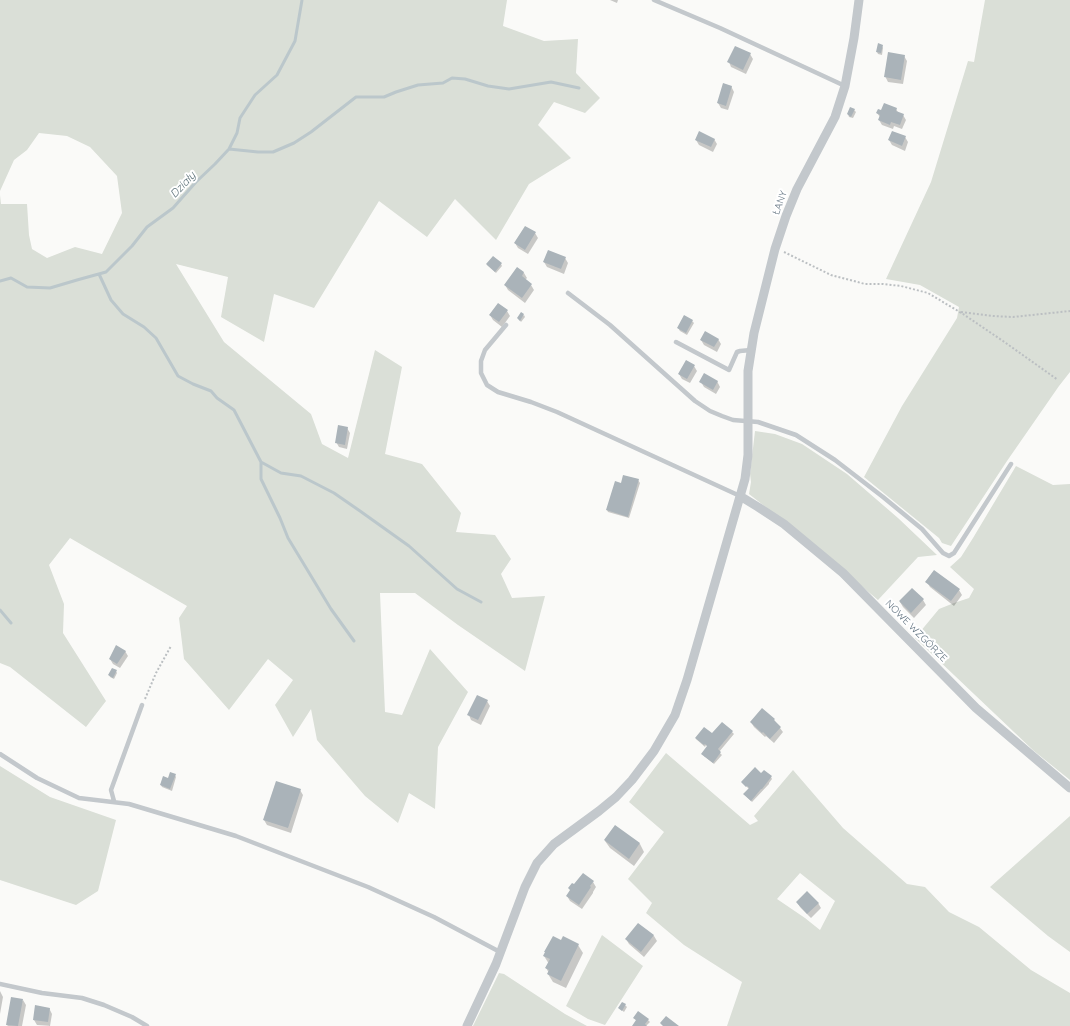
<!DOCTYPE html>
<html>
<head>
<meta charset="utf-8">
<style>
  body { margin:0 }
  canvas { display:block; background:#fafaf8 }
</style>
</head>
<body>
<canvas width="1070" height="1026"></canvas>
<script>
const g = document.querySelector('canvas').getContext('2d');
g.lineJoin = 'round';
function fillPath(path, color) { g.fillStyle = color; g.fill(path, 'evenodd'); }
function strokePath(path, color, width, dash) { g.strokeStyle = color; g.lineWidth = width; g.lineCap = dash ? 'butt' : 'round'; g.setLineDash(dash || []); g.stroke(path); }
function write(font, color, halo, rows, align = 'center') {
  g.font = font + ' Quicksand,sans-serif'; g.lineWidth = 4; g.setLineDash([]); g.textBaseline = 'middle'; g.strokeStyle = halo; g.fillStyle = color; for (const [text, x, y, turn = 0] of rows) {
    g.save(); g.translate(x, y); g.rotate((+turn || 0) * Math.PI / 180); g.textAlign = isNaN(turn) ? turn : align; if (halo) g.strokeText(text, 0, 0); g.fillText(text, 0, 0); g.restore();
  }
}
fillPath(new Path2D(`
  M0,0H507L503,26L544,41L578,39L576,73L600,98L585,113L554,102L538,125L571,158L529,184L496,240L455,199L427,237L379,201L314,308L274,294L264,342L221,317L228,277L176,264L224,342L311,414L322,444L348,458L375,350L402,367L385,454L422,464L461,513L456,532L495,535L511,559L501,574L512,598L545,596L525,671L458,625L415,593H380L385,712L402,715L430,649L468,692L438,747L435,809L409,793L398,823L365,796L317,740L311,709L293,737L275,705L293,680L268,659L229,710L184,659L179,618L187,606L70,538L49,565L64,604L63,633L106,701L86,727L10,667L0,663V195L1,204H27L29,235L32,249L47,258L75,247L102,254L122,213L117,176L90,147L67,136L39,133L27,150L14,160L0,191Z
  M985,0H1070V372L1059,386L1007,461L951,546L942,543L939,538L864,477L902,406L957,318L959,307L920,285L886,279L931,182L968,61L974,62Z
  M755,431L775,434L802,444L847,474L898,518L937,555L918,557L878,600L795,530L749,494L751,482L750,474Z
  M1016,466L1053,485L1070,484V780L1034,751L915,638L939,609L954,603L969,598L974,589L950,567L961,557L973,538Z
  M666,753L750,825L758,821L754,816L793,770L843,828L907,884L925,887L949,912L979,927L1031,970L1070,993V1026H727L742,982L684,945L646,913L652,903L628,879L664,832L629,802ZM800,873L835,901L820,930L805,918L777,899Z
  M0,766L50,797L116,820L98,891L76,905L0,880Z
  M1070,816V952L1048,936L990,887Z
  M602,935L643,966L605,1025L588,1019L566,1006Z
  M499,973L504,974L565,1014L587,1026H473Z`), '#dadfd7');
fillPath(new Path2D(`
  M610,0H618L617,3Z
  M882,46L883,48L882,55L878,54L877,52Z
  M750,54L753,59L746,74L731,67L729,62Z
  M904,56L907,61L903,84L888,82L885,76Z
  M731,86L734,92L728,110L721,108L718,103Z
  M896,109L899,114L903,115L906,120L902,129L894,126L893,129L882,125L879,120L880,117L877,113L882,111Z
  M854,110L856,112L853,118L849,117L848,114Z
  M905,137L908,142L905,151L892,145L889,140Z
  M714,139L717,144L713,152L699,145L696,140Z
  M535,233L538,238L528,254L518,248L515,243Z
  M565,258L568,263L564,274L547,267L544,262Z
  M501,264L502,266L496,273L487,265Z
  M517,268L524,273L527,278L525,280L531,285L534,290L525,303L508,290L505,285Z
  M507,311L510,316L502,327L493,320L490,315Z
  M524,315L525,317L521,322L518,318Z
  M692,321L694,323L687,335L680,331L678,328Z
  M718,339L721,344L717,352L704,345L701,340Z
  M694,366L697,371L690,383L682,379L679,374Z
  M717,381L720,387L716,394L704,387L701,382Z
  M347,428L350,433L347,449L339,447L336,442Z
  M638,480L640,483L629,518L608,512L607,510L622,484Z
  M927,582L959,590L962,595L954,606L930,587Z
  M912,589L923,600L926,605L914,618L903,607L900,602Z
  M125,651L128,656L120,668L113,664L110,659Z
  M116,671L117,673L114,679L110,677L109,675Z
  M487,701L490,706L481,725L471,720L469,715Z
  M774,720L783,732L774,743L766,736L765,737L754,727L751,722Z
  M722,723L732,732L734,734L719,752L722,755L714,764L704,756L708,747L706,745L705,747L696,739L713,735Z
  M761,774L771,777L772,779L769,783V784L752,802L744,794L749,789L742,782Z
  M175,775L176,777L172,791L162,787L161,785Z
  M300,790L303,795L291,833L267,825L264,820Z
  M615,826L640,844L644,852L634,866L610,848L605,841Z
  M593,882L596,887L593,892V893L582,909L570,901L567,896Z
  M797,902L818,903L821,908L811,918L800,907Z
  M638,924L654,936L657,941L644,957L629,944L626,939Z
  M578,945L583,953L566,988L553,982L548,974L549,973L546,968L549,964L544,956Z
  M0,991L3,997L0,1014Z
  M23,1000L26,1005L22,1026H8L7,1025Z
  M622,1003L625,1005L627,1007L624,1012L619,1008Z
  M49,1008L52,1014L50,1026H52L37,1025L34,1020Z
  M638,1012L648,1020L650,1022L646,1026H633L637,1021L634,1018Z`), '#0003');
strokePath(new Path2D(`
  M229,149L258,152H273L294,143L311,132L356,97H384L396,92L418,85L443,83L452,78L465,79L488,86L509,89L551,82L579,88
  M99,274L111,300L123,314L144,327L156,338L178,376L193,384L211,391L217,398L234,410L261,462L281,473L301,476L334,493L360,511L409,546L457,589L481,602
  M0,281L11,278L27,287L50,288L77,280L106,272L132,246L147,227L173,208L196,182L215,164L229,149L237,133L240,118L255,95L277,75L295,41L302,0
  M261,462V479L280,518L288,538L331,609L354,641
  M0,610L11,623`), '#bbc7cb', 3);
fillPath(new Path2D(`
  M878,43L883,45L881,53L876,52Z
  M735,46L751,53L743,70L727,62Z
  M888,52L905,55L901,80L884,77Z
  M723,83L732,86L726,106L717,103Z
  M884,103L897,108L896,111L904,114L900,125L891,122L890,125L878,120L880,115L876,113L878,109L881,110Z
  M850,107L855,109L851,117L847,114Z
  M699,131L715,139L711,147L695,140Z
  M892,131L906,136L902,146L888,140Z
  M525,226L536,232L525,250L514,243Z
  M548,250L566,257L561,269L543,262Z
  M493,256L502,263L495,272L486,264Z
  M517,267L524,272L522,276L532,284L522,298L504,285Z
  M498,303L508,310L499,322L489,315Z
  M521,312L524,314L520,321L517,318Z
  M684,315L693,320L686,333L677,328Z
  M705,331L719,339L714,347L700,340Z
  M686,360L695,365L687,379L678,374Z
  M704,373L718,381L713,390L699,382Z
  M338,425L348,427L345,445L335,443Z
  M623,475L639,479L628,517L606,510L615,481L621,483Z
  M934,570L960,589L951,601L925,582Z
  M912,588L924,599L911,613L899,601Z
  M116,645L126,651L117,664L109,659Z
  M112,668L117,670L113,678L108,675Z
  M477,695L488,700L478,720L467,715Z
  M762,708L775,719L774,720L781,727L770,739L763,732L762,733L750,722Z
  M722,722L733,731L718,749L721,752L713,763L701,754L707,746L705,744L704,745L695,738L704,727L712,733Z
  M755,767L761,773L764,770L772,776L762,789H761L751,801L743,794L749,788L747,786L746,787L741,782Z
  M170,772L176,774L170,789L160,785L163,776L168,778Z
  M276,781L301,789L288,828L263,820Z
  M615,825L640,843L629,859L604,840Z
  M583,873L594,881L590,886L591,887L579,905L566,896L570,890L568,888L572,883L574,884Z
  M807,891L819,903L807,914L796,902Z
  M638,923L654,935L641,952L625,939Z
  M553,936L561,940L563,936L579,944L561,981L547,974L549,970L545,968L550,959L543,956L545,952H544Z
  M11,997L23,999L18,1026L6,1025Z
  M622,1002L626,1004L622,1011L618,1008Z
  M35,1005L50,1008L48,1022L33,1020Z
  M638,1011L649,1019L645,1024L647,1026H632L636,1020L633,1018Z
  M666,1016L679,1026H663L660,1023Z`), '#aab3b9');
strokePath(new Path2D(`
  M784,252L831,275L865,284H883L901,286L928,293L963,314L1003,341L1058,380
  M961,312L993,316L1013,317L1070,311
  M145,699L156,673L171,646`), '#bbbfc2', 2, [2, 2]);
strokePath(new Path2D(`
  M654,0L720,28L845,86
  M568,293L610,325L695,401L710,411L722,416L733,420L758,422L796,435L835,460L883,497L922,529L943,553L949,556L954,553L1011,464
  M506,325L485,350L481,361V373L487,385L498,392L531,402L557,412L740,496
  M676,342L729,370L737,352L740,351L751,350
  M0,754L37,778L79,798L129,804L236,836L368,887L434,917L500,952
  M114,801L111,790L142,705
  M0,984L42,993L82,998L104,1005L132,1017L147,1026`), '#c3c8cc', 4.5);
strokePath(new Path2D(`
  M740,496L758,507L784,524L843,573L976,708L1070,788
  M467,1026L496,964L525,887L537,863L554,844L599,811L616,797L632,780L654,751L675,715L687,680L745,479L748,455V371L754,333L775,249L786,216L797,189L835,117L845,86L854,38L859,0`), '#c3c8cc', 9);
write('10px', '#657683', '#fff', [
  ["ŁANY",780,203,-70],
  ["NOWE WZGÓRZE",916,631,45]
]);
write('italic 11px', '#60757c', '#fff', [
  ["Działy",183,185,-47]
]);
</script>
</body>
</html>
